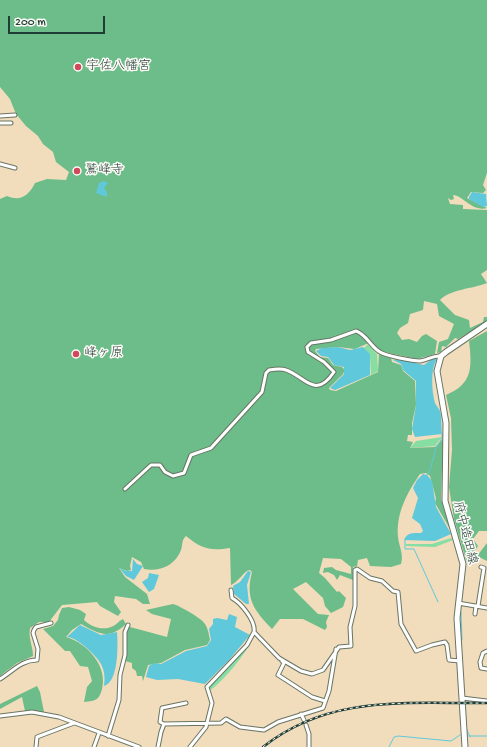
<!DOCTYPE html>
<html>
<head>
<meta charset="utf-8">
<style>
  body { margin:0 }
  #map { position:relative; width:487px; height:747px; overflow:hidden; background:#f1dcbc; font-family:"Gochi Hand",sans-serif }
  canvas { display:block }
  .scale { position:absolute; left:8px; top:16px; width:97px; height:18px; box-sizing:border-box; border:2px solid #1f3d34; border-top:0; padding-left:5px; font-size:12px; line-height:14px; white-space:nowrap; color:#1f3d34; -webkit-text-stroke:3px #fdfcf7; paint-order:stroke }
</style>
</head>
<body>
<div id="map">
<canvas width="487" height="747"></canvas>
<div class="scale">200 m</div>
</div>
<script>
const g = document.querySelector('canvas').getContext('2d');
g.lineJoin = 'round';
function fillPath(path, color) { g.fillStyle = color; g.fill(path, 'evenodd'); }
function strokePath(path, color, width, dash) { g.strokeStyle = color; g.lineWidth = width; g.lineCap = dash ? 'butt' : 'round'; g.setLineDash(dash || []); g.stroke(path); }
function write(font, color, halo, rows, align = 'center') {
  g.font = font + ' "Gochi Hand","Klee One",sans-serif'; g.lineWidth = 3; g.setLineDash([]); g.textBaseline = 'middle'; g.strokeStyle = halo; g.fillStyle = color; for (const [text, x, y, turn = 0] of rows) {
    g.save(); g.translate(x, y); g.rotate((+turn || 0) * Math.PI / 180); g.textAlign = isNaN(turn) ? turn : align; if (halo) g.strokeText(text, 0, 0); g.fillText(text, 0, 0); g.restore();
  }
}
fillPath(new Path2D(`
  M368,344L377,354L378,371L371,375L370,355L364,348Z
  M442,437L435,446L410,448L416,441Z
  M451,538L453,540L435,547L406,546V544H432Z
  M253,637C248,652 222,683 209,691L210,686Z`), '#86dea3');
fillPath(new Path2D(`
  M0,0H487V173L483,185L486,190L483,193L471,192L467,198L487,208C472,212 464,196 453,195L454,199L451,200L448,198L450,204L463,205V209L487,210V270L481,274L487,283C472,289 451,289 440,300L455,315L469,320L470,328L483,322L484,317H487V322L458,339L455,338L446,347L442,346L441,352L437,353L439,342L448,339L454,324L439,316L437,304L424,301L423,310L410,314L408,323L400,328L397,333L402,340L409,339L417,342L422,336L426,334L437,341L435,354L417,359L380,351L371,342L355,349L338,347L316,349L315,351L320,357L328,358L333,365L342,367L345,370L343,374L329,388L330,390L336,391L378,372L379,354L391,358L392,362L401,365L403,371L415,381L416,405L412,423V435H408L407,441L413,442L410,448L435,447L443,439L441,499L450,529L435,503L436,498L430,476L426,473L420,474C407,493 396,513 398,537C399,547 404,554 401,564L391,567L370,566L367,558L358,560L357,566L353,567V580L340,575L337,580L334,575L328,572L323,573L324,568L332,567L336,570L351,574V567L341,559L323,558L319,573L325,578L337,592L339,591L346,598L343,607L331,613L325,606L323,598L306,582L293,589L318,614L329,615L326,622L327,627L325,630L303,619H280L272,629C254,610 245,599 252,572L250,570C243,571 240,581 231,585L230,548C210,551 202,549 186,536C181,541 183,544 181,550C175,566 159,572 144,569L141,562L132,557L130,566L131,570L127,571L119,568L125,577L147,594L150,604H143L136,599L115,596L114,602L121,612L118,616L100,606L97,602L62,605L49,622H39L30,628C28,638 33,646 33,656L17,663L0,676V199L7,196C21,202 29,195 35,183L47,179L66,180L69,172L56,162L53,152L43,144L38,136L26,126L16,114L10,99L0,87Z
  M487,331V531H479L473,539L478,546L467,563L454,519L449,487L452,450L451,418L446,395C473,384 472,367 469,341Z
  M487,543V561L481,558L474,560Z
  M173,604C180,606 185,610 191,613C205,622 207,623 210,640L207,645L185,650L161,663L148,665L143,681L142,676H137L136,671L132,668V663L125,661L127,629L130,627L167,637L171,619L152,614L146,610Z
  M69,607L80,610L86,614L84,620C91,627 105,632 115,625C118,623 119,621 123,619L126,624C109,640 99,634 81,624L72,630L66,637C87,643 108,666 102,689C99,700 96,701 84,702L87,687L92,681L88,667L80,666L70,651H65L43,629L53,626L58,620L59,615L62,608Z
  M37,686L40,692L44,712L25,711L22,697L0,709V704Z`), '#6cbd89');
fillPath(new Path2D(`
  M104,181L108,183L104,188L107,192V197L96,193L99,183Z
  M472,192L486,194L487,206L483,207L469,199V197Z
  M338,347L350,350L363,347L370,354V375L335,390L330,388L344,374V367L334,365L328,357L321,356L316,351L322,348Z
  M435,357L437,359C430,369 432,392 435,403C436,406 439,408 440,411C442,418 441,427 442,434L415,437L412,429L416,405V381L403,370L401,364L393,360L397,359L424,365Z
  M423,474L427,475L432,481L436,507L451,534L435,541L404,540C407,532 414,533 421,533L423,531L420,524L412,518L418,498L413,488L417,480Z
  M133,559L137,564L143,566L134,580L126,576L119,568L126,571H132Z
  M248,571L251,572L247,585L249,604H246L234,594L233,586L240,582Z
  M149,573L159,575L154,589L149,592L142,582L148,578Z
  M229,614L237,617L235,627L250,635L229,660L205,684L178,679L157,680L146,677L149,666L154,663L161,664L186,651L207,646L211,640L209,629L213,624V619L217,618L227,620Z
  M80,625L101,635L117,632C118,644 119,682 104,686C105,679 105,672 101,664C97,656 77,637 67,637Z`), '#60c8db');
strokePath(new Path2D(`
  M427,475L430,470L436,448L442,438V434
  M405,540V549H414L438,602
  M461,612L462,640
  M465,699L466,728L470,737
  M469,736H487
  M389,747L394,737L398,736L451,741L460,735`), '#60c8db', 1);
const minor = new Path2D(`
  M0,116L15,115
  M0,123H11
  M0,164L15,168
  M125,489L151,465H160L165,472L173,476L184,473L191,455L211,448L262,392L266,373L269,370C275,369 281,368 286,370C306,377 315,400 334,372L324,362L308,352L307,347L311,343L331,340L356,331C366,334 371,347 380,352C386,356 413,361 420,361C428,360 433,355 441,356
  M231,590L232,598C241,603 256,621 254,632
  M458,603L487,608
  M478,606L484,568L481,567
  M475,614L476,606
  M487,651L483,653L480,662L481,668L487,669
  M282,661L284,663L278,675L312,697L325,701
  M0,679C12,672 21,660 37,660L38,649L33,633L34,630L36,627L51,623
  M462,698L487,701
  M301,714L304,720
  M0,716L32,712L59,717L139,747
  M164,724L160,722L162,708L186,703
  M306,725L309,734V747
  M108,736L119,700L120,675L125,655V632L128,625
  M36,747L37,737L74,723
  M94,747L99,733
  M158,747L161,732L164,724L221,723L226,719L240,727L264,730L278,722L323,708L329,691L336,649
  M190,747L206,727L212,703L207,687L247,645L254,632L279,658L301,671L312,674L323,670L339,647L351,646L350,627L355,606V570L357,569L370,578L382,581L393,591L398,592L401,624L416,651L432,645L445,642L447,645L449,660L460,661`);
const primary = new Path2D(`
  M465,747L457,618L463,564L445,501L446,423L437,371L441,356L446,352L487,324`);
strokePath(minor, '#687564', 5);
strokePath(primary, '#687564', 7);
strokePath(minor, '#fff', 3);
strokePath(primary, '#fff', 5);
const rail = new Path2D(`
  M263,747C330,694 407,704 487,703`);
strokePath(rail, '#1f3d34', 2.5);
strokePath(rail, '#fdfcf7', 1, [3]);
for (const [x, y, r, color] of [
  [78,67,4,"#d1495b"],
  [77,171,4,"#d1495b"],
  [76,354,4,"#d1495b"]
]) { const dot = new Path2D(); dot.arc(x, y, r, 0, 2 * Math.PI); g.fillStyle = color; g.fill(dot); strokePath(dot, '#fdfcf7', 1.5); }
write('13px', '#1f3d34', '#fdfcf7', [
  ["宇佐八幡宮",86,67],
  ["鷲峰寺",85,171],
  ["峰ヶ原",84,354]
], 'left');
write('13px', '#1f3d34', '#fdfcf7', [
  ["府中造田線",464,533,76]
]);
</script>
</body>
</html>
